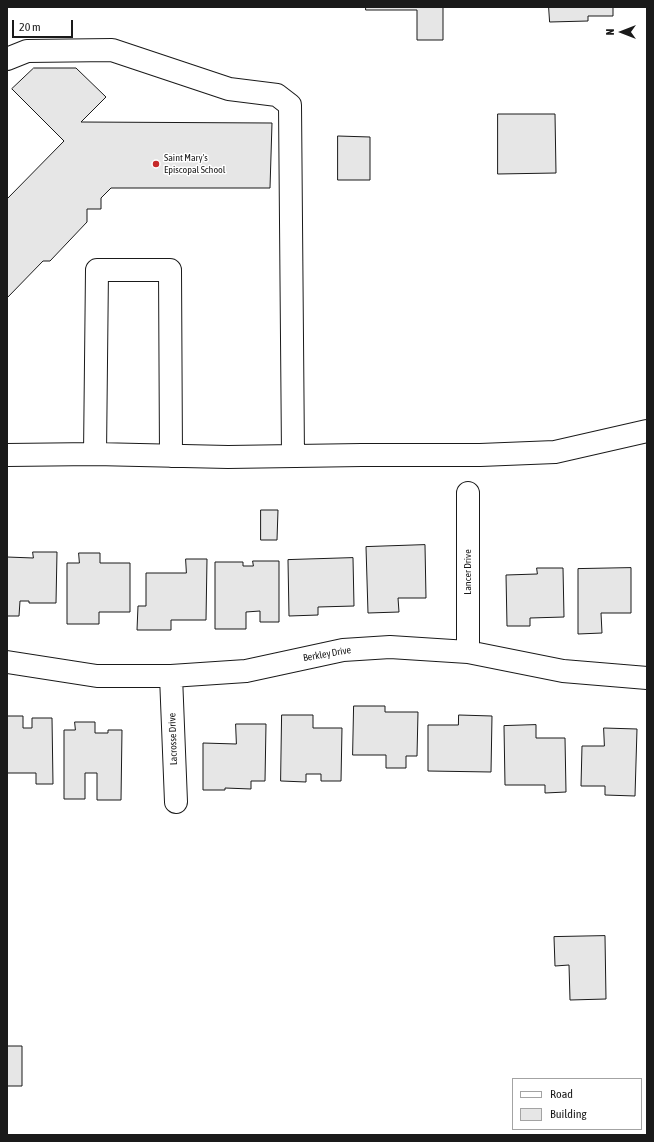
<!DOCTYPE html>
<html>
<head>
<meta charset="utf-8">
<style>
  body { margin:0 }
  #map { position:relative; width:654px; height:1142px; overflow:hidden; background:#fff; font-family:"Asap Condensed",sans-serif }
  canvas { display:block }
  .frame { position:absolute; inset:0; border:8px solid #1a1a1a; pointer-events:none }
  .legend { position:absolute; left:512px; top:1078px; width:130px; height:52px; box-sizing:border-box; background:#fff; border:1px solid #a3a3a3; margin:0; padding:5px 7px; list-style:none; font-size:12px; color:#1a1a1a }
  .legend li { display:flex; align-items:center; gap:8px; height:20px }
  .legend b { width:20px; border:1px solid #a3a3a3 }
  .north { position:absolute; left:602px; top:12px; width:40px; height:40px; -webkit-text-stroke:3px #fff; paint-order:stroke; rotate:270deg; font-size:11px; font-weight:700; line-height:16px; text-align:center; color:#1a1a1a }
  .north::after { content:''; display:block; margin:auto; width:14px; height:18px; background:#1a1a1a; clip-path:polygon(50% 0,100% 100%,50% 72%,0 100%) }
  .scale { position:absolute; left:12px; top:20px; width:61px; height:18px; box-sizing:border-box; border:2px solid #1a1a1a; border-top:0; padding-left:5px; font-size:12px; line-height:14px; white-space:nowrap; color:#1a1a1a; -webkit-text-stroke:3px #fff; paint-order:stroke }
</style>
</head>
<body>
<div id="map">
<canvas width="654" height="1142"></canvas>
<div class="frame"></div>
<ul class="legend">
<li><b style="height:5px;background:#fff"></b>Road</li>
<li><b style="height:11px;background:#e6e6e6"></b>Building</li>
</ul>
<div class="north">N</div>
<div class="scale">20 m</div>
</div>
<script>
const g = document.querySelector('canvas').getContext('2d');
g.lineJoin = 'round';
function fillPath(path, color) { g.fillStyle = color; g.fill(path, 'evenodd'); }
function strokePath(path, color, width, dash) { g.strokeStyle = color; g.lineWidth = width; g.lineCap = dash ? 'butt' : 'round'; g.setLineDash(dash || []); g.stroke(path); }
function write(font, color, halo, rows, align = 'center') {
  g.font = font + ' "Asap Condensed",sans-serif'; g.lineWidth = 3; g.setLineDash([]); g.textBaseline = 'middle'; g.strokeStyle = halo; g.fillStyle = color; for (const [text, x, y, turn = 0] of rows) {
    g.save(); g.translate(x, y); g.rotate((+turn || 0) * Math.PI / 180); g.textAlign = isNaN(turn) ? turn : align; if (halo) g.strokeText(text, 0, 0); g.fillText(text, 0, 0); g.restore();
  }
}
const building = new Path2D(`
  M366,7H443V40H417V10H366Z
  M549,7H613V16H588V21L550,22Z
  M34,68H76L106,97L81,122L272,123L270,188H111L101,198V209H87V222L50,261H43L7,298V199L64,141L12,89Z
  M498,114H555L556,173L498,174Z
  M338,136L370,137V180H338Z
  M261,510H278L277,540H261Z
  M425,545L426,598H398L399,612L368,613L366,547Z
  M33,552H57L56,603H29V601H20L19,616H7V557L33,558Z
  M79,553H100V563H130V612H99V624H67V563H79Z
  M353,558L354,606L318,607V615L289,616L288,560Z
  M186,559H207L206,620H171V630H137L138,606H146V573H186Z
  M253,561H279V622H260V611L246,612V629H215V562H243V566H253Z
  M537,568H563L564,617L530,618V626H507L506,575L537,574Z
  M631,568V613H601L602,633L578,634V569Z
  M354,706H385V712H418L417,756H406V768H386V755H353Z
  M282,715H313V728H342L341,781H321V774H306V782L281,781Z
  M459,715L492,716L491,772L428,771V725H458Z
  M7,716H23V728H32V718H52L53,784H36V773H7Z
  M75,722H95V733H108V730H122L121,800H97V773H85V799H64V730H75Z
  M236,724H266L265,781H251V789L225,788V790H203V743L236,744Z
  M536,725V738H565L566,792L545,793V785H505L504,726Z
  M604,728L637,729L635,796L605,795V786H581L582,746H604Z
  M605,936L606,999L570,1000L569,965L555,966L554,937Z
  M7,1046H22V1086H7Z`);
fillPath(building, '#e6e6e6');
strokePath(building, '#1a1a1a', 1);
const minor = new Path2D(`
  M7,59L27,51L112,50L229,89L277,95L290,105L293,456
  M7,455L95,454
  M171,456L170,270H97L95,454L228,457L362,455H480L555,452L647,431
  M468,493V652
  M7,662L97,676H171L246,671L343,650L390,647L468,652L563,671L647,678
  M171,676L176,802`);
strokePath(minor, '#1a1a1a', 24);
strokePath(minor, '#fff', 22);
for (const [x, y, r, color] of [
  [156,164,4,"#c62828"]
]) { const dot = new Path2D(); dot.arc(x, y, r, 0, 2 * Math.PI); g.fillStyle = color; g.fill(dot); strokePath(dot, '#fff', 1.5); }
write('10px', '#1a1a1a', '#fff', [
  ["Saint Mary's",164,158],
  ["Episcopal School",164,170]
], 'left');
write('10px', '#1a1a1a', '#fff', [
  ["Lancer Drive",468,572,-90],
  ["Berkley Drive",327,654,-10],
  ["Lacrosse Drive",173,739,-92]
]);
</script>
</body>
</html>
